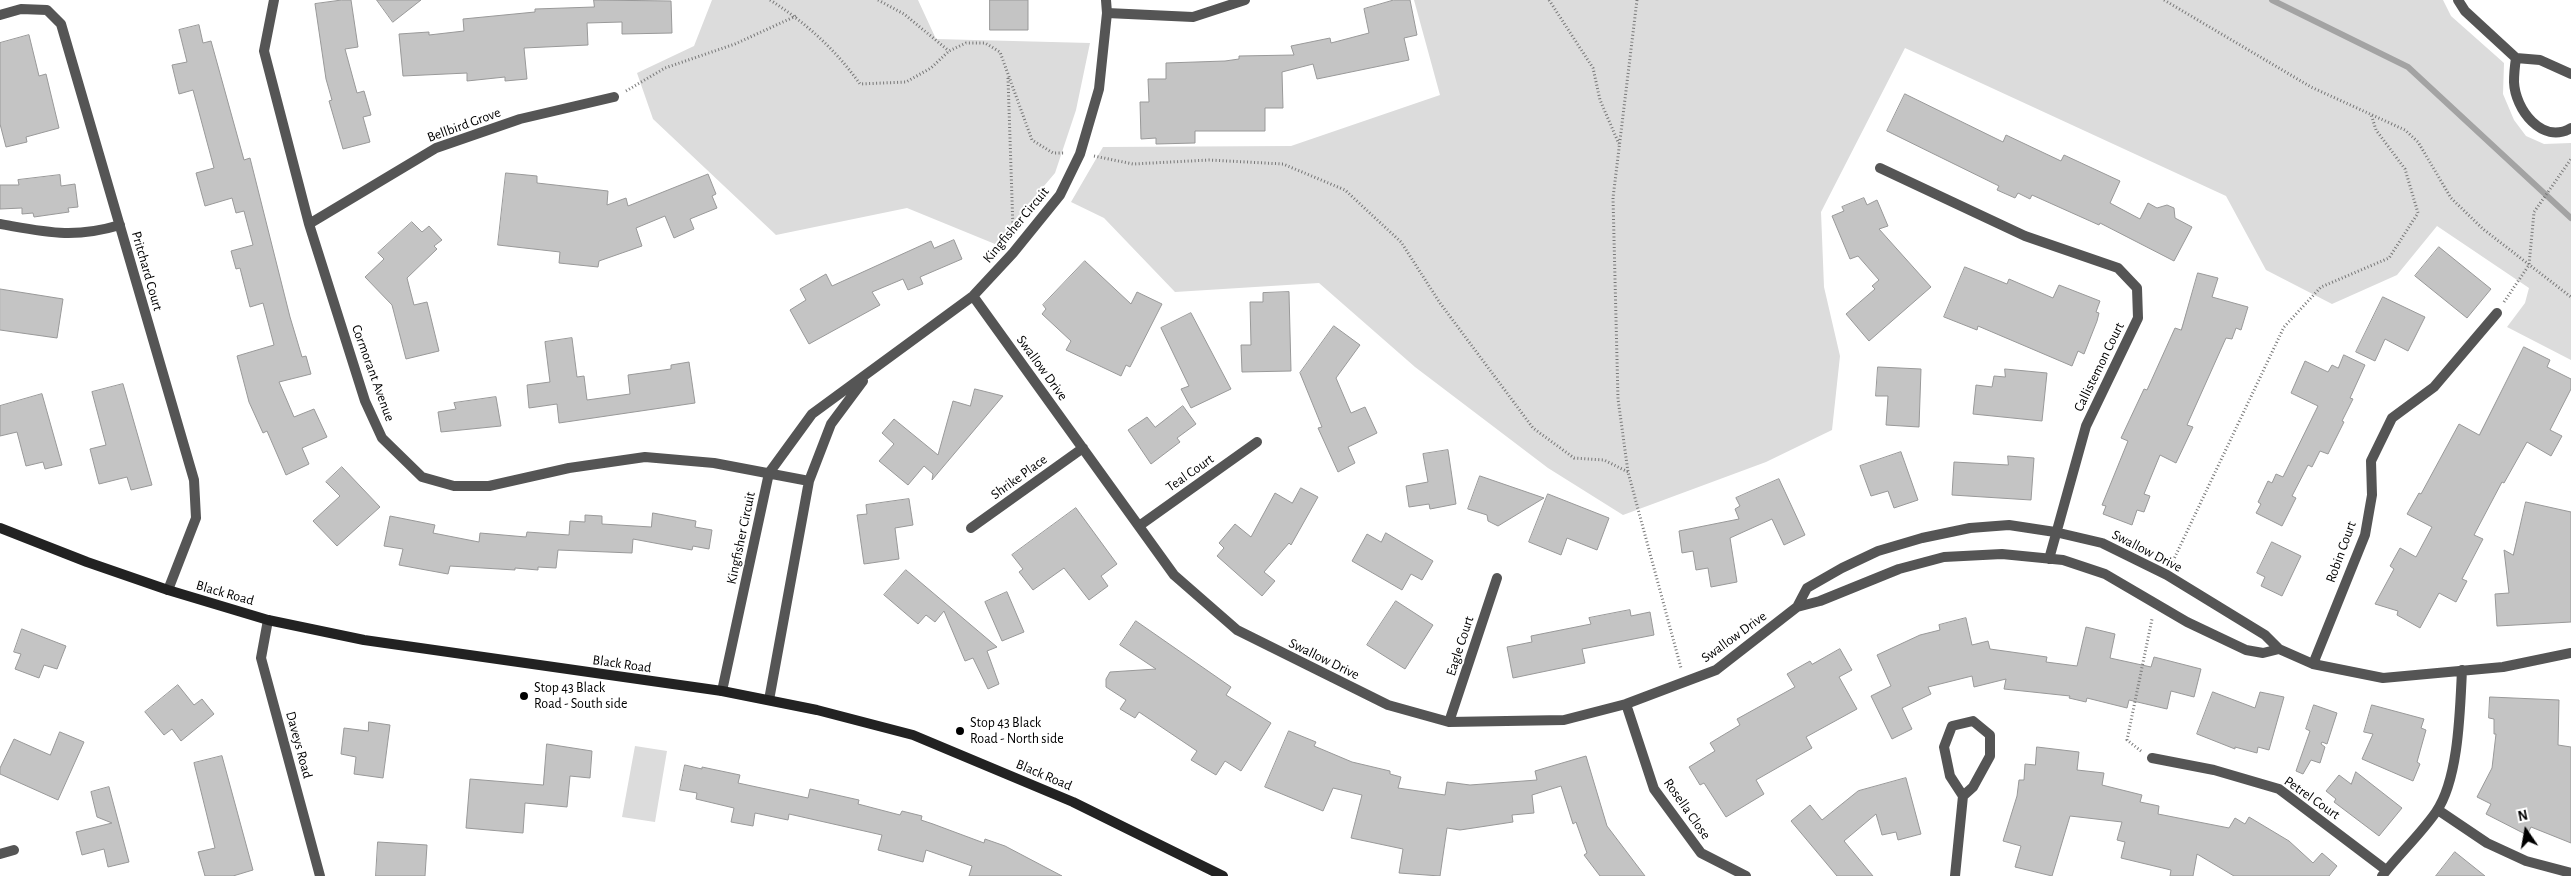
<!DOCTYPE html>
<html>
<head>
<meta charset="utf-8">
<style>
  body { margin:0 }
  #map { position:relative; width:2571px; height:876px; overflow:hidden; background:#fff; font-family:"Alegreya Sans",sans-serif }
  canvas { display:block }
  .north { position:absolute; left:2501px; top:806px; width:50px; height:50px; -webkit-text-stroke:4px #fff; paint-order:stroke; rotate:348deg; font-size:14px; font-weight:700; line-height:20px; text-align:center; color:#000 }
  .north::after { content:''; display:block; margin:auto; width:18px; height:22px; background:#000; clip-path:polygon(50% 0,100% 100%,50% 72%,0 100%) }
</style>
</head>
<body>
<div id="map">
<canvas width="2571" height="876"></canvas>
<div class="north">N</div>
</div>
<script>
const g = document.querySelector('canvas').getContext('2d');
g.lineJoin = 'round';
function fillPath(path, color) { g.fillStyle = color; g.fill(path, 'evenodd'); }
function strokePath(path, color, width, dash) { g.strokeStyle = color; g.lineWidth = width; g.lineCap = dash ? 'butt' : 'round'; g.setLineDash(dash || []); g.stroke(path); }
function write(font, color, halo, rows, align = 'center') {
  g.font = font + ' "Alegreya Sans",sans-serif'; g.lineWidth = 4; g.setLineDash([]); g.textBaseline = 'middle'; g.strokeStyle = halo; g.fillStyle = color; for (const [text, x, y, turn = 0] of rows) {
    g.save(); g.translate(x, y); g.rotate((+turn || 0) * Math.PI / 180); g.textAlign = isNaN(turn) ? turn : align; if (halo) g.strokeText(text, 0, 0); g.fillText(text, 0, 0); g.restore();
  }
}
fillPath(new Path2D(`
  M712,0H918L936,39L1090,43L1076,110L1055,173L995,244L907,208L776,235L653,119L637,73L694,46Z
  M1414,0H2443L2451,16L2504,63L2503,94L2514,120L2526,136L2544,144L2571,143V360L2507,327L2525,303L2529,288L2437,226L2397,275L2332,304L2266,270L2226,196L1905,48L1821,212L1824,287L1840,356L1832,430L1766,462L1623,515L1548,468L1415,367L1319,283L1175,292L1104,218L1071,202L1103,147L1291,146L1440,95Z
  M635,746L667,751L655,822L622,817Z`), '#dcdcdc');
strokePath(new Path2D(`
  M2272,0L2408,67L2571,218`), '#a3a3a3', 6);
const building = new Path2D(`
  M342,0H351L358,47L345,49L357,93L364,91L371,115L363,117L370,142L343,149L329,101L332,100L326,79L315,4Z
  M377,0H421L393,22Z
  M594,0L671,1L672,33L622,34V22L587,23L588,45L524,48L527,79L505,81V77L467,81V73L403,76L399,34L429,32V35L464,31L463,19L535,12V9L594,7Z
  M990,0H1028V30H990Z
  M1394,0H1410L1417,35L1404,38L1409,60L1317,79L1313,64L1282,72L1283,108H1265V131H1195V143L1156,144V138L1141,139L1140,102H1149L1148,79H1166V63L1225,61L1239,59V56L1294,55L1291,46L1330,38L1331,43L1369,33L1364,9Z
  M199,25L203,43L211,41L244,160L250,158L290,317L302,357L306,356L311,374L279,382L294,417L314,409L327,437L302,448L309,464L286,475L267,431L263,433L249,402L237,356L274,345L263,303L250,307L240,268L236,269L231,251L253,245L244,211L236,213L232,198L205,206L196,173L214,168L193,90L179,94L172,65L187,62L179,30Z
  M29,35L39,76L46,74L59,128L26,137L27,142L6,147L0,124V43Z
  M1905,94L2003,142L2006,135L2061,161L2064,155L2120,181L2110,203L2140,219L2148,203L2157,208L2167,205L2174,208L2175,218L2192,227L2174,261L2100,223L2099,225L2032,195L2030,199L2018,193L2015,198L1997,190L1999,186L1887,131Z
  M506,173L537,176V183L608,191L607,205L626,198L628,206L708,174L716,194L712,196L717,208L690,219L694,229L674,238L665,216L636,228L642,246L599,261L598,267L559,263L560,252L498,245Z
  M60,175L61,186L75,184L78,207L68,208L69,212L34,217L33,213L22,214V208L0,209V185H19L18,180Z
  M1864,198L1867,205L1877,200L1888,226L1879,229L1931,287L1869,341L1846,314L1875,289L1872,286L1879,280L1858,256L1850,259L1832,216L1844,211L1842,207Z
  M412,222L422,232L429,226L442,240L434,246L437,249L407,278L414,305L427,302L439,351L406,359L392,305L365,277L384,259L378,253Z
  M954,240L962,259L920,277L923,284L908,290L903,279L872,292L880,305L809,344L790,310L806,300L800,289L826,274L832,286L931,241L934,248Z
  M2439,247L2491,289L2467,318L2415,276Z
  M1085,261L1131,304L1137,292L1162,304L1130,367L1126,365L1121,376L1066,350L1071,341L1042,314L1046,309L1043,305Z
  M1965,267L2007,284L2009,279L2053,298L2059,285L2100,301L2096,312L2099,313L2097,321L2084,354L2078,351L2072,366L1978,326L1977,330L1944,317Z
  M2198,273L2218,278L2212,297L2248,307L2241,330L2236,328L2232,339L2226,338L2187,425L2193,427L2176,463L2160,455L2144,494L2150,496L2144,512L2137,510L2132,525L2103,514L2106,506L2102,505L2128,441L2121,438L2144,389L2147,390L2175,328L2181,330Z
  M0,289L63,299L57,338L0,330Z
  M1289,292L1291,371L1242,372L1241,345H1251L1250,302H1263V293Z
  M2383,297L2425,317L2408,351L2385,339L2375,361L2356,352Z
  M1191,313L1231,389L1191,408L1181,389L1189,386L1161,328Z
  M1334,326L1360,345L1336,378L1351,413L1365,407L1377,433L1348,447L1355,463L1338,472L1318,428L1322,427L1300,373Z
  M572,338L577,377L584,376L587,400L630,394L628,375L671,369V365L689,362L695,403L559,423L557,404L529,408L527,385L550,382L545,342Z
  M2524,347L2550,360L2547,367L2571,379V389L2550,430L2562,436L2551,456L2527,442L2504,483L2502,482L2474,535L2483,539L2462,579L2467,581L2456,602L2439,593L2420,628L2397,615L2398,611L2375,604L2394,569L2390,566L2400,548L2416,557L2432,527L2407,514L2419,493L2421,494L2459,424L2479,435Z
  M2344,355L2365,365L2350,398L2353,399L2342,421L2344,422L2328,454L2320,451L2312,467L2308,465L2292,496L2296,498L2282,526L2256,513L2261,504L2258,502L2268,481L2272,483L2276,474L2283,477L2318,406L2291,393L2305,361L2328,372L2332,365L2338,368Z
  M1878,367L1921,369L1919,427L1886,425L1888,396H1876Z
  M2005,369L2047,373L2042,421L1973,414L1976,385L1992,387L1994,376L2005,377Z
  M123,384L152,485L131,490L127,477L99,484L90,449L106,445L92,392Z
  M975,389L1003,396L932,480L933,474L924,466L908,485L879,461L894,444L882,433L894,419L938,455L953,401L970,406Z
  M42,394L62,465L45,469L43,462L26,466L17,432L0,436V406Z
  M496,397L501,426L441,432L438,412L456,409L454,403Z
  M1183,406L1196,424L1177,438L1180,442L1151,464L1128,430L1147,417L1155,427Z
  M1448,450L1456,504L1430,509L1429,504L1409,507L1406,486L1428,482L1423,454Z
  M1901,452L1918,500L1894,508L1888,491L1871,496L1860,466Z
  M2008,456L2034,458L2031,500L1952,495L1954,462L2008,465Z
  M342,467L380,507L337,546L313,521L340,496L326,482Z
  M1480,476L1544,498L1498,526L1488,521L1487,515L1468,509Z
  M1779,479L1805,535L1784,545L1772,519L1730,538L1737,582L1711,587L1708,568L1696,570L1693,551L1682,553L1679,531L1739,519L1735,509L1740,506L1736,498Z
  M1301,488L1318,497L1291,545L1289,543L1264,572L1275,581L1262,596L1217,556L1224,548L1219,543L1235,524L1251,537L1275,493L1292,503Z
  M1548,494L1609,518L1597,550L1567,538L1561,555L1529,542Z
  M909,499L913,525L895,528L899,559L864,564L857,515L867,514L866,505Z
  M2526,502L2571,512V622L2497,626L2495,594L2509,593L2504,550L2513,555Z
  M1076,508L1117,564L1101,576L1108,586L1089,600L1064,568L1033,590L1019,572L1023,569L1012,555Z
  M653,513L696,521L695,527L712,530L709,549L693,546L692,550L633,539L632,553L558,550L556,568L538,567V570L515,568V570L450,566L448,574L399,565L403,549L384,546L390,516L435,525L433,533L479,542L480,533L526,537L527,532L569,535L570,521L585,522V515L602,516V524L651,527Z
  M1386,533L1433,561L1422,580L1411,574L1402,590L1352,561L1367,534L1381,542Z
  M2272,542L2301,556L2282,596L2261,586L2265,577L2257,573Z
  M906,570L997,647L987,651L999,684L988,689L973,658L965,661L944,611L935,622L926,615L918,624L884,595Z
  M1007,592L1024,632L1002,641L985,602Z
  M1396,601L1433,625L1405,669L1367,645Z
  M1630,610L1631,616L1650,612L1654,635L1582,649L1585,663L1513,678L1507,647L1532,642L1531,636L1591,624L1589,618Z
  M1966,618L1972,645L1988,641L1990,649L2047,657L2046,662L2077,666L2086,627L2115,634L2110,658L2151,667L2154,657L2201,669L2194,697L2171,691L2167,709L2129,700L2127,708L2087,698L2086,702L2069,698L2070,696L2004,689L2006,679L1974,687L1972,676L1928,687L1931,694L1902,708L1912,729L1892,739L1871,696L1891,686L1877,655L1920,635L1940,630L1939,625Z
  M1136,621L1231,687L1226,695L1271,723L1241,771L1225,761L1216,775L1191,760L1197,751L1139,712L1135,718L1120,709L1126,700L1106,687V679L1110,672L1156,669L1120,645Z
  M22,629L66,646L57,669L44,665L39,678L15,669L21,654L14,652Z
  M1840,649L1852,670L1839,677L1857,709L1806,737L1812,748L1756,780L1764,794L1726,817L1704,783L1700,785L1689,767L1715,751L1710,743L1740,725L1737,719L1795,687L1787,674L1810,661L1812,664Z
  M178,685L194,705L202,699L214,714L181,741L172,729L164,735L145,712Z
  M2213,692L2255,708L2260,692L2284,697L2269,750L2258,747L2257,753L2235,747V749L2197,734Z
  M2490,697L2559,700L2558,745L2571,747V843L2531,827L2527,835L2486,814L2491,804L2477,797L2492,768L2496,734H2494V719L2489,718Z
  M2314,705L2337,713L2327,744L2322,742L2321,744L2325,747L2320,763L2311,760L2303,774L2296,771L2310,731L2306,729Z
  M2372,705L2424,719L2421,728L2426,730L2417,762L2420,764L2413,781L2362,759L2373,734L2364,732Z
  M369,722L390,725L383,778L354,774L356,757L341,754L344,728L368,731Z
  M1289,731L1316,742L1314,746L1352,762L1390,771V774L1401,777L1398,788L1445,795L1447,782L1470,785L1537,780L1535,771L1586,756L1607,826L1645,876H1600L1584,855L1587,853L1576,822L1573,824L1561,786L1532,795L1534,813L1512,815L1513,822L1460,830L1447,828L1440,876L1399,873L1403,849L1351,838L1362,795L1333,788L1323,811L1265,787Z
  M60,732L84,742L58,800L0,774V768L14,739L50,755Z
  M547,744L592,751L590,778L570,776L567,807L525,803L523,833L466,828L470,779L543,785Z
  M2037,747L2079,752L2077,770L2104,773L2102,785L2142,795L2140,802L2159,806L2158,814L2229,828L2235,818L2245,824L2249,817L2289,841L2313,863L2322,853L2337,866L2329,876H2234L2197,854L2193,876H2170L2171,870L2121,858L2125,842L2117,840L2122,822L2070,816L2052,876L2015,867L2021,846L2003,841L2017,796L2019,780H2024L2025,764L2035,765Z
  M222,756L253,870L233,876H205L198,852L215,848L194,763Z
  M685,765L702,769V767L740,775L738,783L808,798L810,789L859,800L858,804L900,815L902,811L922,816L921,820L933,824L984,843L985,839L1005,846L1062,876H969L972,866L926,850L923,862L878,850L882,835L789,814L788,820L755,813L753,826L731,822L734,808L696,799L697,793L680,790Z
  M2356,772L2402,808L2379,836L2334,802L2336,799L2326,791L2339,775L2351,784Z
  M1906,778L1921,834L1898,840L1896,832L1882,835L1876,814L1844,841L1873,876H1837L1791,821L1810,805L1822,820L1858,791Z
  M109,787L129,862L108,867L104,849L82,855L76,832L112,823L97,817L91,792Z
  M378,842L427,845L425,876H376Z
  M2455,852L2485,876H2436Z`);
fillPath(building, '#c4c4c4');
strokePath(building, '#999', 1);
strokePath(new Path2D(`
  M770,0C805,22 836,50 860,84L906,82L931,68L949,51L966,43H985L1000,52L1032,140L1053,153H1065
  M878,0L904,14L949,51
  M1549,0L1593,68L1600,100L1619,144
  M1637,0L1613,198L1618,399L1628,472L1681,668
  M2164,0L2311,87L2405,130L2418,142L2451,198L2483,229L2571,297
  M1008,78L1013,229
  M626,91L665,68L735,44L796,16
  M1094,156L1133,164L1209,160L1283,164L1345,190L1401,242L1440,303L1533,428L1574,458L1604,460L1628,472
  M2504,302L2529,265L2534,212L2571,159
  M2173,561L2284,327L2321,287L2389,258L2418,213L2405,169L2376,130L2371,114
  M2141,751L2127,740L2152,619`), '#777', 3, [1, 2.5]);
strokePath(new Path2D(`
  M274,0L264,51L309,224L365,401L382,438L422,477L454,486H489L569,468L645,457L714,463L809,481
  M2458,0L2465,11L2516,58L2540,60L2571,74
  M1107,13L1193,17L1245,0
  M0,15L21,9L47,10L61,24L194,480L196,518L168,590
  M2516,58C2515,65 2514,74 2514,82C2515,109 2542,145 2571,128
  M1880,168L2025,236L2118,268L2137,288L2138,318L2086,426L2049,559
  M0,224C46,232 73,239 120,225
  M309,224L436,148L520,119L614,97
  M973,296L1174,575L1237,630L1388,705L1449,722L1564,720L1626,704L1716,670L1797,607L1807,588L1842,568L1878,551L1922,538L1970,528L2009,525L2055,532L2102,543L2167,575L2265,635L2279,649L2313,664L2383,678L2503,667L2571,653
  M1139,526L1257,442
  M971,528L1083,448
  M1797,607L1820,601L1899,569L1944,557L2002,554L2063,560L2105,574L2187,622L2246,650L2263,653L2279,649
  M268,620L261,658L320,876
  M2313,664L2365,535L2372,495L2371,461L2392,418L2434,387L2497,313
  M722,691L769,473L812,414L973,296L1013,253L1060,195L1080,154L1099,89L1107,13L1106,0
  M769,700L809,481L831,424L863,381
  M1626,704L1654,789L1701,853L1746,876
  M1449,722L1497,578
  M2152,758L2214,770L2279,789L2386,870
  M2438,810L2487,843L2526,861L2571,873
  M0,854L14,850
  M1955,876L1963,796L1950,776L1944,747L1952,726L1973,721L1990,735V756L1973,787L1963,796
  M2382,876C2399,854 2420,835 2436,812C2459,779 2460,709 2462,670`), '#555', 10);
strokePath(new Path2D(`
  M0,528L87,562L168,590L268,620L364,640L722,691L817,710L913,735L1073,802L1223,876`), '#222', 10);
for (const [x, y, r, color] of [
  [524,696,5,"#000"],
  [960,731,5,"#000"]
]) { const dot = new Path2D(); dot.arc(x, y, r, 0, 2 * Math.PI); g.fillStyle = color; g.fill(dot); strokePath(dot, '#fff', 2); }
write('14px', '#000', '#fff', [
  ["Bellbird Grove",464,125,-20],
  ["Kingfisher Circuit",1016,225,-50],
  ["Pritchard Court",147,271,74],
  ["Callistemon Court",2099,367,-64],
  ["Swallow Drive",1042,368,54],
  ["Cormorant Avenue",373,373,70],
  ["Teal Court",1190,473,-35],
  ["Shrike Place",1019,477,-36],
  ["Kingfisher Circuit",741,538,-78],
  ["Swallow Drive",2147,551,27],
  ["Robin Court",2341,552,-70],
  ["Black Road",225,593,16],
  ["Swallow Drive",1734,637,-36],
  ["Eagle Court",1460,646,-72],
  ["Swallow Drive",1324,659,26],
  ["Black Road",622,664,8],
  ["Daveys Road",299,745,75],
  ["Black Road",1044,775,23],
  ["Petrel Court",2312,798,35],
  ["Rosella Close",1687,809,55]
]);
write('14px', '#000', '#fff', [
  ["Stop 43 Black",534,688],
  ["Road - South side",534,704],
  ["Stop 43 Black",970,723],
  ["Road - North side",970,739]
], 'left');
</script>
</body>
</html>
